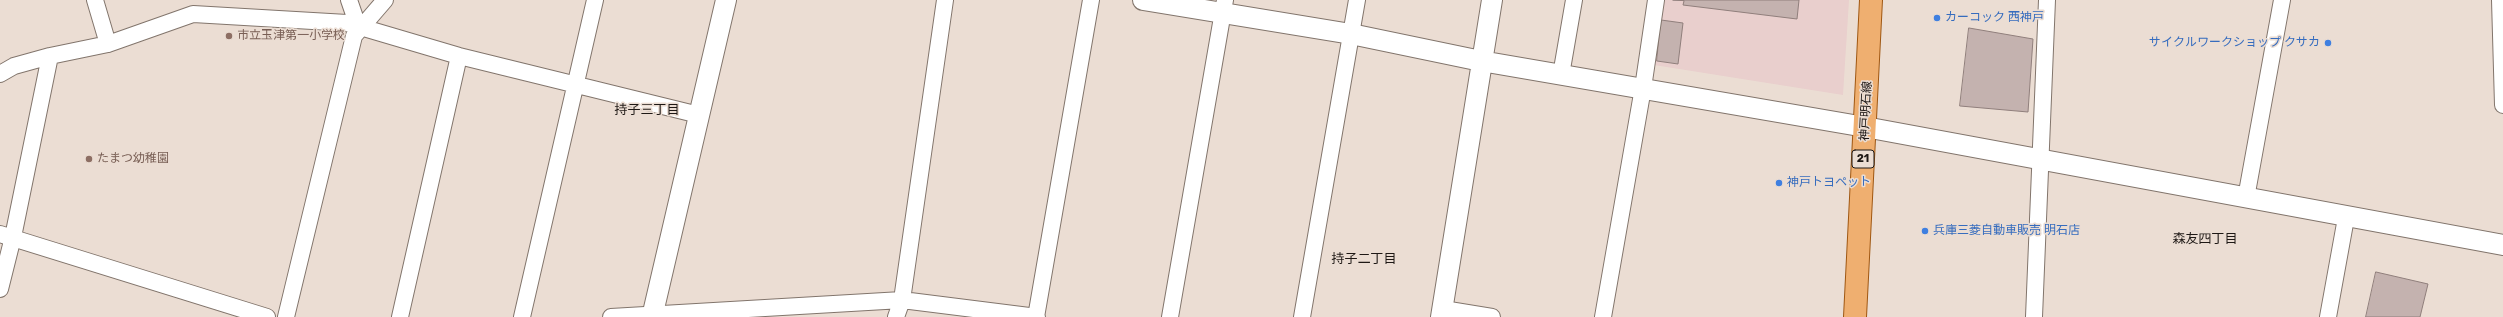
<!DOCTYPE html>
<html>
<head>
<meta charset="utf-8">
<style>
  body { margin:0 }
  canvas { display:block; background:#ebddd3 }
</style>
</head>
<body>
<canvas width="2503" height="317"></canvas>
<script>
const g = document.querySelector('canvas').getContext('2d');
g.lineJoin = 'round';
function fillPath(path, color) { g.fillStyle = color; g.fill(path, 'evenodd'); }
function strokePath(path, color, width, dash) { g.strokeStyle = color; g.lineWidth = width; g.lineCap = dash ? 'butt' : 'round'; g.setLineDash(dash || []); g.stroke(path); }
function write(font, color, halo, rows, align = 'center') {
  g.font = font + ' Rubik,"Noto Sans JP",sans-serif'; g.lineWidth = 3; g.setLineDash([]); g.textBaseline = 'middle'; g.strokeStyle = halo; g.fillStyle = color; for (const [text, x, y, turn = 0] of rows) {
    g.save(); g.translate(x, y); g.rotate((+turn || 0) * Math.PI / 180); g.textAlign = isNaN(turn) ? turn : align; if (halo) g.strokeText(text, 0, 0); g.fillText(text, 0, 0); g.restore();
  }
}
fillPath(new Path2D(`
  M1664,0H1849L1843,95L1654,65Z`), '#e9cfcd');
const building = new Path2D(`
  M1673,0H1799L1797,19L1683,5L1684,1Z
  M1661,20L1683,23L1678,64L1657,61Z
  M1969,28L2033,39L2028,112L1960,106Z
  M2376,272L2428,284L2420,317H2366Z`);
fillPath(building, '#c4b2af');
strokePath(building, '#907f7c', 1);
const minor = new Path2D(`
  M95,0L108,44
  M349,0L359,29
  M2500,0L2503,105
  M0,74L14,66L50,56L108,44L193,14L347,23L459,56L699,115
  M1561,75L1574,0
  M2246,198L2282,0
  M0,234L267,317
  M0,289L13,237L50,56
  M1443,309L1492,317
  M286,317L354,36L385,0
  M400,317L459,56
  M522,317L595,0
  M611,317L902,300L1037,317
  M896,317L902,300L945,0
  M1036,317L1091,0
  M1170,317L1225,0
  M1302,317L1357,0
  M1603,317L1643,88L1656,0
  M2034,317L2047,0
  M2328,317L2346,218`);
const tertiary = new Path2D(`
  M1143,0L1351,34L1481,61L1865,127L2503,245
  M652,317L726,0
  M1441,317L1492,0`);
const primary = new Path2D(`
  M1855,317L1871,0`);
strokePath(minor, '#82756c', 18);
strokePath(tertiary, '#82756c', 22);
strokePath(primary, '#9f5712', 24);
strokePath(minor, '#fff', 16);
strokePath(tertiary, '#fff', 20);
strokePath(primary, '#efaf70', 22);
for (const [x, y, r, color] of [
  [1937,18,4,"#3f7fe0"],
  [229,36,4,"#8d6e63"],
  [2328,43,4,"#3f7fe0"],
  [89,159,4,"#8d6e63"],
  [1779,183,4,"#3f7fe0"],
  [1925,231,4,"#3f7fe0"]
]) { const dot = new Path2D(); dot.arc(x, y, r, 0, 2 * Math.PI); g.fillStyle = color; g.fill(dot); strokePath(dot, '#ebddd3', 1.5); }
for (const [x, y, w] of [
  [1863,159,22]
]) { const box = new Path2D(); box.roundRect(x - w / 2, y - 9, w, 18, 3); g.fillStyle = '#ebddd3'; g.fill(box); strokePath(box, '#1e1815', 1); }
write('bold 11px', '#1e1815', null, [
  ["21",1863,159]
]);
write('12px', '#366cbe', '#ebddd3', [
  ["カーコック 西神戸",1945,18],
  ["サイクルワークショップ クサカ",2320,43,"right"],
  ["神戸トヨペット",1787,183],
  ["兵庫三菱自動車販売 明石店",1933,231]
], 'left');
write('12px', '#785e54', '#ebddd3', [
  ["市立玉津第一小学校",237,36],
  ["たまつ幼稚園",97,159]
], 'left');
write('12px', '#1e1815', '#ebddd3', [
  ["神戸明石線",1866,111,-87]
]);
write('13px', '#1e1815', '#ebddd3', [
  ["持子三丁目",647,110],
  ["森友四丁目",2205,239],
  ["持子二丁目",1364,259]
]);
</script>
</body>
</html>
